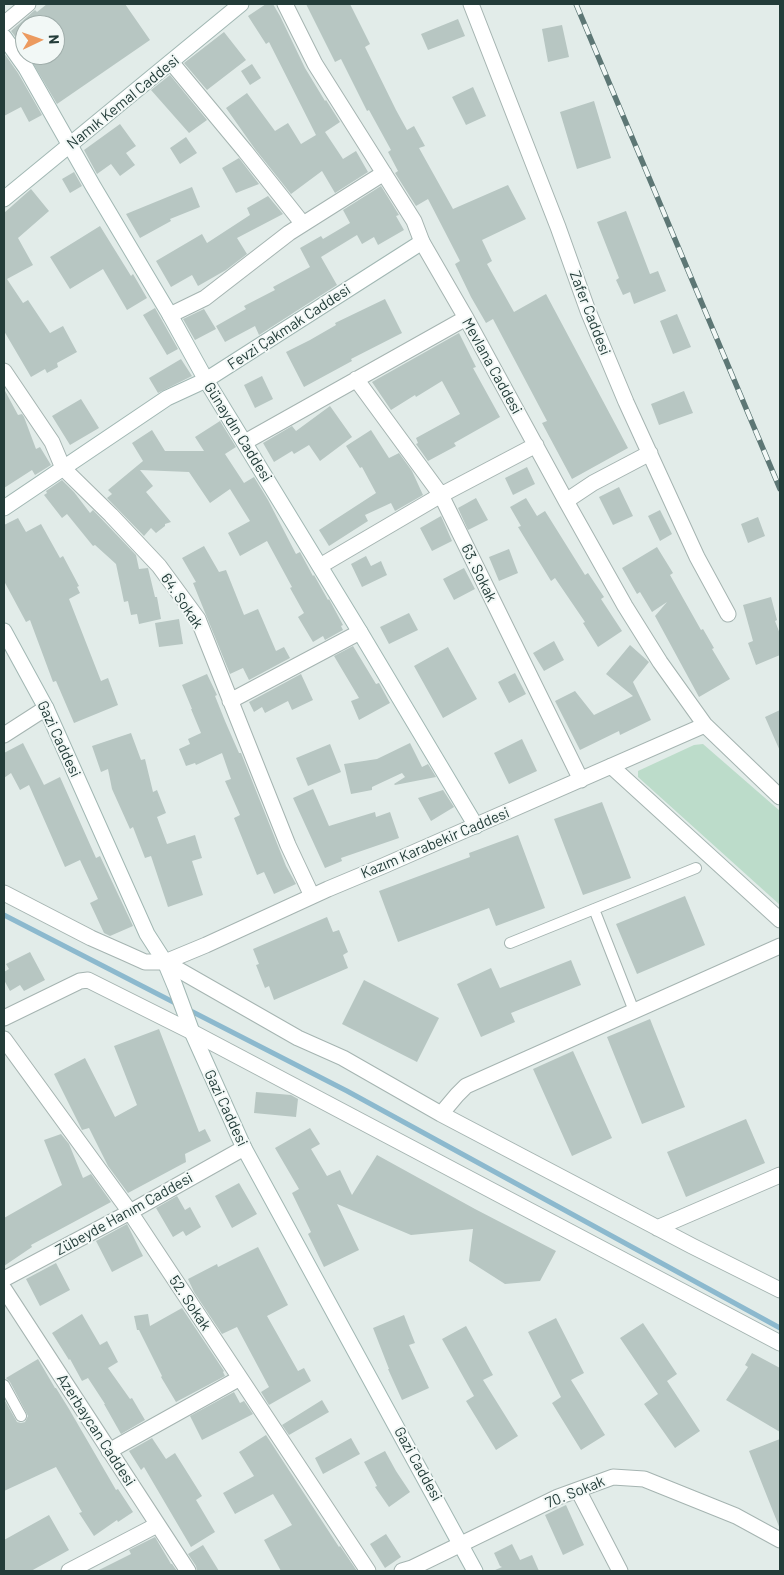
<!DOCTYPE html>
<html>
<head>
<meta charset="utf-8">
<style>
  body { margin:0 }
  #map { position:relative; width:784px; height:1575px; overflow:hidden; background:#e2ece9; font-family:Barlow,sans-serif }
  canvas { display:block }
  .frame { position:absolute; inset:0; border:5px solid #233c39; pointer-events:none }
  .north { position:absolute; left:15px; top:15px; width:50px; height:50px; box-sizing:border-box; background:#f2f8f6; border:1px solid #9fadaa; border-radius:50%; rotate:87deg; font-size:14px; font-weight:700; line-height:20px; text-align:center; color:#233c39 }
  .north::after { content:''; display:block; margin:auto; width:18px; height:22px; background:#ec9a5f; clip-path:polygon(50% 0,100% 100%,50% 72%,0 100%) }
</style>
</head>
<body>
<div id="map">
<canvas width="784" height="1575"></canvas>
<div class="frame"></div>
<div class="north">N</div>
</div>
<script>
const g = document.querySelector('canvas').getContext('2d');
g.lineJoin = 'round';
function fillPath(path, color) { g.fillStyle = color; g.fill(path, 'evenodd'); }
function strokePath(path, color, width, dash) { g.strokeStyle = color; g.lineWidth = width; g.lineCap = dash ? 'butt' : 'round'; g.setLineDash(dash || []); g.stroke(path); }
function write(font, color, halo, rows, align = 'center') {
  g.font = font + ' Barlow,sans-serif'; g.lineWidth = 4; g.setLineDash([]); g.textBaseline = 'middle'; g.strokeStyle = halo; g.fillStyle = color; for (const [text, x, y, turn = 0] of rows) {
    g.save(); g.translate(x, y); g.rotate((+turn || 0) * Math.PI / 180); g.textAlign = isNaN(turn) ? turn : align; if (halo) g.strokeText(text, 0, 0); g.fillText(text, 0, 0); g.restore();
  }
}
fillPath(new Path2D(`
  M703,744L780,811V905L638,777V771L694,745Z`), '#bcdcca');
strokePath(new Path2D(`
  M4,915L179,1005
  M187,1009L347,1091L780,1328`), '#8cb9ce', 5);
fillPath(new Path2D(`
  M47,4H125L150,40L57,104L28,55H55V25H25V50L11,31L35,10L37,12Z
  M266,4H273L280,16L305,68L325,101L326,100L340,122L325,132L343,159L356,151L368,172L335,193L322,171L291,194L255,149L226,108L247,93L275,131L288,123L301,144L316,135L269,42L266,44L248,16Z
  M306,4H350L370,44L365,47L396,110L407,130L414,126L425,146L419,148L453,209L508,185L526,219L482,240L492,261L487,264L514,312L546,294L628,448L572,479L542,423L547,421L493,319L486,323L471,297L455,264L460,261L428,199L416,206L395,173L398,171L388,152L391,150L369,110L367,111L341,59L335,62Z
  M458,19L465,36L428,50L421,34Z
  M562,25L569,57L548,62L542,29Z
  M224,32L246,60L207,90L184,63Z
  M4,53L18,73L42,115L29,122L21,107L4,116Z
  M252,64L261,78L250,85L241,71Z
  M170,75L207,120L189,133L151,90Z
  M473,87L486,116L466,125L452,97Z
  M594,101L611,158L577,169L560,112Z
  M120,124L136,146L126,153L135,165L120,176L111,164L97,174L84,150Z
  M186,137L197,153L180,164L170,148Z
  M239,158L259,184L236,193L222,168Z
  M74,172L82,186L70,193L62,179Z
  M381,186L399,215L396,216L404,230L378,245L374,237L362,244L357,235L321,257L337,285L259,335L255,326L225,342L216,326L246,309L244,306L275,290L273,287L310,267L300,248L321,236L323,239L350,223L343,210Z
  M192,187L200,207L170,219L171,221L140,238L126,214Z
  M31,189L49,211L18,238L33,265L7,279L23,303L28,300L50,333L63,326L77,352L57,363L58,367L47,373L45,369L31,377L4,331V213Z
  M268,196L283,214L237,238L247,254L226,270L198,286L192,275L171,287L156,261L202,234L207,243L250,215L247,208Z
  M626,211L650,274L658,271L666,291L634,304L630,292L623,295L616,280L619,278L597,222Z
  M100,226L131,276L133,274L147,298L127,310L103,269L70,289L50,257Z
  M385,299L402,333L351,359L352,361L304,387L286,352L310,340L336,325L335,323Z
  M155,308L178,349L167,355L143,315Z
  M204,309L216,329L195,340L183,319Z
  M677,314L691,347L673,354L660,321Z
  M459,333L476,367L473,368L500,417L454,443L456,446L428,461L416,444L418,443L416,438L460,414L442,381L416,397L415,395L391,410L372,382Z
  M181,359L192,376L158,393L149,378Z
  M262,376L273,399L255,408L244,385Z
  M4,389L18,415L22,414L24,417L36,449L40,447L51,465L35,475L32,470L4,488Z
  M684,391L693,413L659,425L651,404Z
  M81,399L99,428L70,445L52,416Z
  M330,406L352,437L320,461L309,445L294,454L292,451L274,462L263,443L292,426L296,431Z
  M220,421L236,447L225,454L244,483L254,477L268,500L296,554L300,552L313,576L314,575L328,600L329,599L343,625L341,626L343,630L325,640L323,636L313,642L298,617L304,613L290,588L292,587L267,541L240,556L228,533L250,521L230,489L210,503L189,472L140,470L153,486L146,492L171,522L165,524V526L156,533L151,528L144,536L107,498L112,494L108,490L143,461L132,443L152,430L165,451H204L195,437Z
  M371,430L389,458L399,453L412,471L423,495L395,511L391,503L365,515L368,521L329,546L319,530L376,493L362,467L360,468L346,446Z
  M527,467L535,484L513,495L505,478Z
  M62,480L74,492L90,513L93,510L136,555L139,569L148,568L155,597H157L161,619L139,624L137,614L131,615L128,601L124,602L116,564L95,545L93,546L67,514L62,518L44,495L47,493L46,491Z
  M619,487L633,516L613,525L599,497Z
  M476,498L488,520L468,530L458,508Z
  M526,498L537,516L545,511L585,575L588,573L604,597L601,599L622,631L598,647L583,623L585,622L555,578L551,581L518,527L521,526L510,507Z
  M660,510L672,534L660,541L648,516Z
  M441,516L452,541L432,551L420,528Z
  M758,517L765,536L748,543L741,524Z
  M18,518L26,532L41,524L60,558L63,556L79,586L77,587L80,593L69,599L101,681L108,678L118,705L74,723L56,681L53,682L30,620L26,622L4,581V525Z
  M204,546L219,572L226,570L244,615L258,609L276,651L284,647L290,658L249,680L243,668L230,674L193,583L196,582L182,558Z
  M657,547L673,573L670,575L701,630L703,629L714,648L712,649L730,679L699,697L655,616L667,602L652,612L640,592L637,594L622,568Z
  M509,549L518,573L499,581L489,557Z
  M366,556L371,566L381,561L387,575L362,587L351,564Z
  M464,568L475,589L454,600L443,579Z
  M771,597L777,620L775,621L780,634V655L756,665L748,643L753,641L743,605Z
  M409,613L418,630L389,644L380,627Z
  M179,619L183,644L159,647L155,623Z
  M554,641L564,660L544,671L533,653Z
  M630,645L649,662L633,682L651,720L620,735L619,731L580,750L555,701L575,691L594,715L633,696L606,674Z
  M353,646L376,684L379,683L390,703L359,720L351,701L359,698L334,656Z
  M448,647L477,699L443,718L414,666Z
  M515,673L526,694L509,703L498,682Z
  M207,674L217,695L215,696L225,721L239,753H241L286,866L296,884L274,894L264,872L257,875L234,818L240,815L225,781L231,779L222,753L196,765L195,763L186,766L179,749L190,744L188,739L201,733L191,709H192L182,685Z
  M301,674L313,700L292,710L288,701L265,713L262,707L254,712L249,702Z
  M780,710V751L765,717Z
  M131,733L141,760L145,759L153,792L157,790L166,813L157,817L167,844L195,835L202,858L192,861L203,895L168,907L151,856L145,858L133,827L130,829L112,789L108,769L101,772L92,746Z
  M522,739L537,771L509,784L494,753Z
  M23,743L44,785L60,777L96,858L100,856L133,926L110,936L104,933L90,903L98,899L80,860L65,867L29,785L20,790L11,773L4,778V753Z
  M410,743L422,767L428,764L436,777L395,785L394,784L405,777L402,773L372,787V790L351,794L344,764L377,759Z
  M330,744L341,772L308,786L296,758Z
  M313,789L329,826L375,812L376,817L390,812L399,838L341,858L342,861L325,868L293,798Z
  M443,790L454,807L431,821L418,798Z
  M602,802L631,878L583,895L554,819Z
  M518,835L545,908L496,926L489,908L398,942L379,891L470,857L469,853Z
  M685,896L705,945L637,974L616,924Z
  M327,917L333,932L339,930L348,952L343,955L348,968L274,1000L269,986L265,988L256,965L259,964L253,949Z
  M30,952L45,980L24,991L20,985L10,991L4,980V972L9,969L6,964Z
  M571,960L581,985L511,1013L515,1022L481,1037L457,984L491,968L500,988Z
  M364,980L439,1018L417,1062L342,1024Z
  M650,1019L685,1107L642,1124L607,1037Z
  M159,1029L199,1132L205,1129L211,1141L185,1154L186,1162L128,1193L108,1166L89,1128L82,1130L54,1074L85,1058L115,1117L137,1105L114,1046Z
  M573,1051L612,1138L572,1156L533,1069Z
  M256,1092L291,1095L298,1099L296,1117L254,1113Z
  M746,1119L765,1163L686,1197L667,1152Z
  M310,1128L320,1144L311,1149L327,1176L340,1170L352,1195L377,1155L475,1209L556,1251L540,1281L505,1284L469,1261L473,1229L411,1235L337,1204L359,1250L324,1267L308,1234L311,1232L292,1193L299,1189L275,1148Z
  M61,1134L69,1144L83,1178L91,1174L111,1202L31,1245L32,1247L4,1266V1218L62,1185L44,1140Z
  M239,1183L257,1214L232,1228L215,1196Z
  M177,1196L185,1210L190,1207L201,1227L186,1236L183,1231L173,1237L156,1208Z
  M127,1224L143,1256L112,1272L96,1241Z
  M258,1247L288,1305L267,1316L298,1371L304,1368L311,1381L269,1405L261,1392L269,1387L237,1327L222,1334L194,1292L188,1279L217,1264L218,1267Z
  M56,1263L70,1290L40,1306L26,1279Z
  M182,1308L224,1371L223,1372L225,1376L176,1402L161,1377L162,1376L139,1330H137L134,1316L148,1314L150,1326Z
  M82,1314L100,1345L107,1341L118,1362L108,1368L130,1399L132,1398L145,1420L121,1434L104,1404H105L88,1378L82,1381L70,1359L69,1360L52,1333Z
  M404,1315L415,1343L409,1345L429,1388L402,1400L388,1369H389L373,1328Z
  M556,1318L584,1373L571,1380L605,1435L581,1450L552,1403L561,1397L528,1332Z
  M643,1323L677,1374L667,1381L700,1431L675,1448L644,1404L658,1394L620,1338Z
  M466,1326L493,1375L483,1380L518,1436L496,1450L466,1401L474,1396L442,1339Z
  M752,1353L780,1368V1432L726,1400L748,1367L745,1365Z
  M38,1359L55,1388H56L69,1409L116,1490L118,1489L133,1512L118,1522L117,1520L94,1536L79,1513L82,1512L56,1467L4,1491V1399L17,1422L21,1423L25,1422L28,1416L10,1382L6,1378Z
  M234,1392L240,1403L244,1401L253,1414L202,1440L190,1416Z
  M322,1400L329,1412L289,1435L282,1425Z
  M266,1435L339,1547L340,1546L357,1571H281L264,1540L292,1525L273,1494L235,1514L223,1493L254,1476L239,1452Z
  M152,1438L166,1459L175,1453L202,1496L196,1500L215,1532L191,1547L144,1467L141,1470L129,1451Z
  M351,1438L360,1454L323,1474L315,1458Z
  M780,1439V1529L749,1451Z
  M385,1451L396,1471L410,1492L389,1507L375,1487L377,1486L364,1462Z
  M566,1505L584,1545L563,1555L545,1515Z
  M49,1515L69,1550L31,1571H4V1540Z
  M386,1534L401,1557L385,1568L370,1544Z
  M155,1537L171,1564H172L177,1571H97L131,1554L129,1550Z
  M512,1544L520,1560L532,1555L539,1571H493L502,1567L500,1566L494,1553Z
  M203,1545L219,1571H197L196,1566L188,1554Z`), '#b7c6c2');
const lane = new Path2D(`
  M594,909L634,1011
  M510,943L696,868
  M4,1385L21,1416`);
const street = new Path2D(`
  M285,4L315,64L414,221L422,242L466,318L566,501L625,606L660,662L705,725L780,797
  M471,4L558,227L588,311L626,402L697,557L728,614
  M4,24L28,4
  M171,62L245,151L303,224
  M170,315L205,298L289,233L384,173
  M4,371L52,442L63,468L111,515L159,566L198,619L288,845L312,896
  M356,379L441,495L581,780
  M245,442L466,318
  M566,501L593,483L650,453
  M320,566L441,495L536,445
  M230,701L360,632
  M4,735L46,708
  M611,766L780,920
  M4,893L91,938L125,953L145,962H165L298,1038L343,1058L441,1114L692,1246L780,1290
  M165,962L206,945L328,889L383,866L705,725
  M4,1018L80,981L88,980L192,1032L780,1343
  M4,1039L130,1212L368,1571
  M441,1114L457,1095L466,1086L780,946
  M657,1228L780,1175
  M4,1279L130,1212L244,1148
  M4,1289L188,1571
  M109,1451L240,1378
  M578,1490L620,1571
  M69,1571L157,1525
  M402,1571L412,1568L558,1497L613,1477L644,1479L736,1516L780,1540`);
const secondary = new Path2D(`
  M4,37L26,68L93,186L170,315L206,380L360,632L476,826
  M4,199L241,4
  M4,508L167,398L206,380L422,242
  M4,631L46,708L147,934L165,962L175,986L192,1032L244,1148L475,1571`);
strokePath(lane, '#a5b4b1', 12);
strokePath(street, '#a5b4b1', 17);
strokePath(secondary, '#a1b7b3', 17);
strokePath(lane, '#fff', 10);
strokePath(street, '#fff', 15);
strokePath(secondary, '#fff', 15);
const rail = new Path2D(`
  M576,4L780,489`);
strokePath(rail, '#5d7775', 5.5);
strokePath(rail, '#f2f8f6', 4, [11]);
write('15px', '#233c39', '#f2f8f6', [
  ["Namık Kemal Caddesi",123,102,-39],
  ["Zafer Caddesi",590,313,69],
  ["Fevzi Çakmak Caddesi",289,327,-33],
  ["Mevlana Caddesi",492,366,61],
  ["Günaydın Caddesi",238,432,58],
  ["63. Sokak",479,573,64],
  ["64. Sokak",182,601,56],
  ["Gazi Caddesi",59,739,65],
  ["Kazım Karabekir Caddesi",435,843,-23],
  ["Gazi Caddesi",226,1108,65],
  ["Zübeyde Hanım Caddesi",124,1214,-29],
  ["52. Sokak",190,1303,56],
  ["Azerbaycan Caddesi",96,1430,57],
  ["Gazi Caddesi",418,1464,61],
  ["70. Sokak",575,1492,-22]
]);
</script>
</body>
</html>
